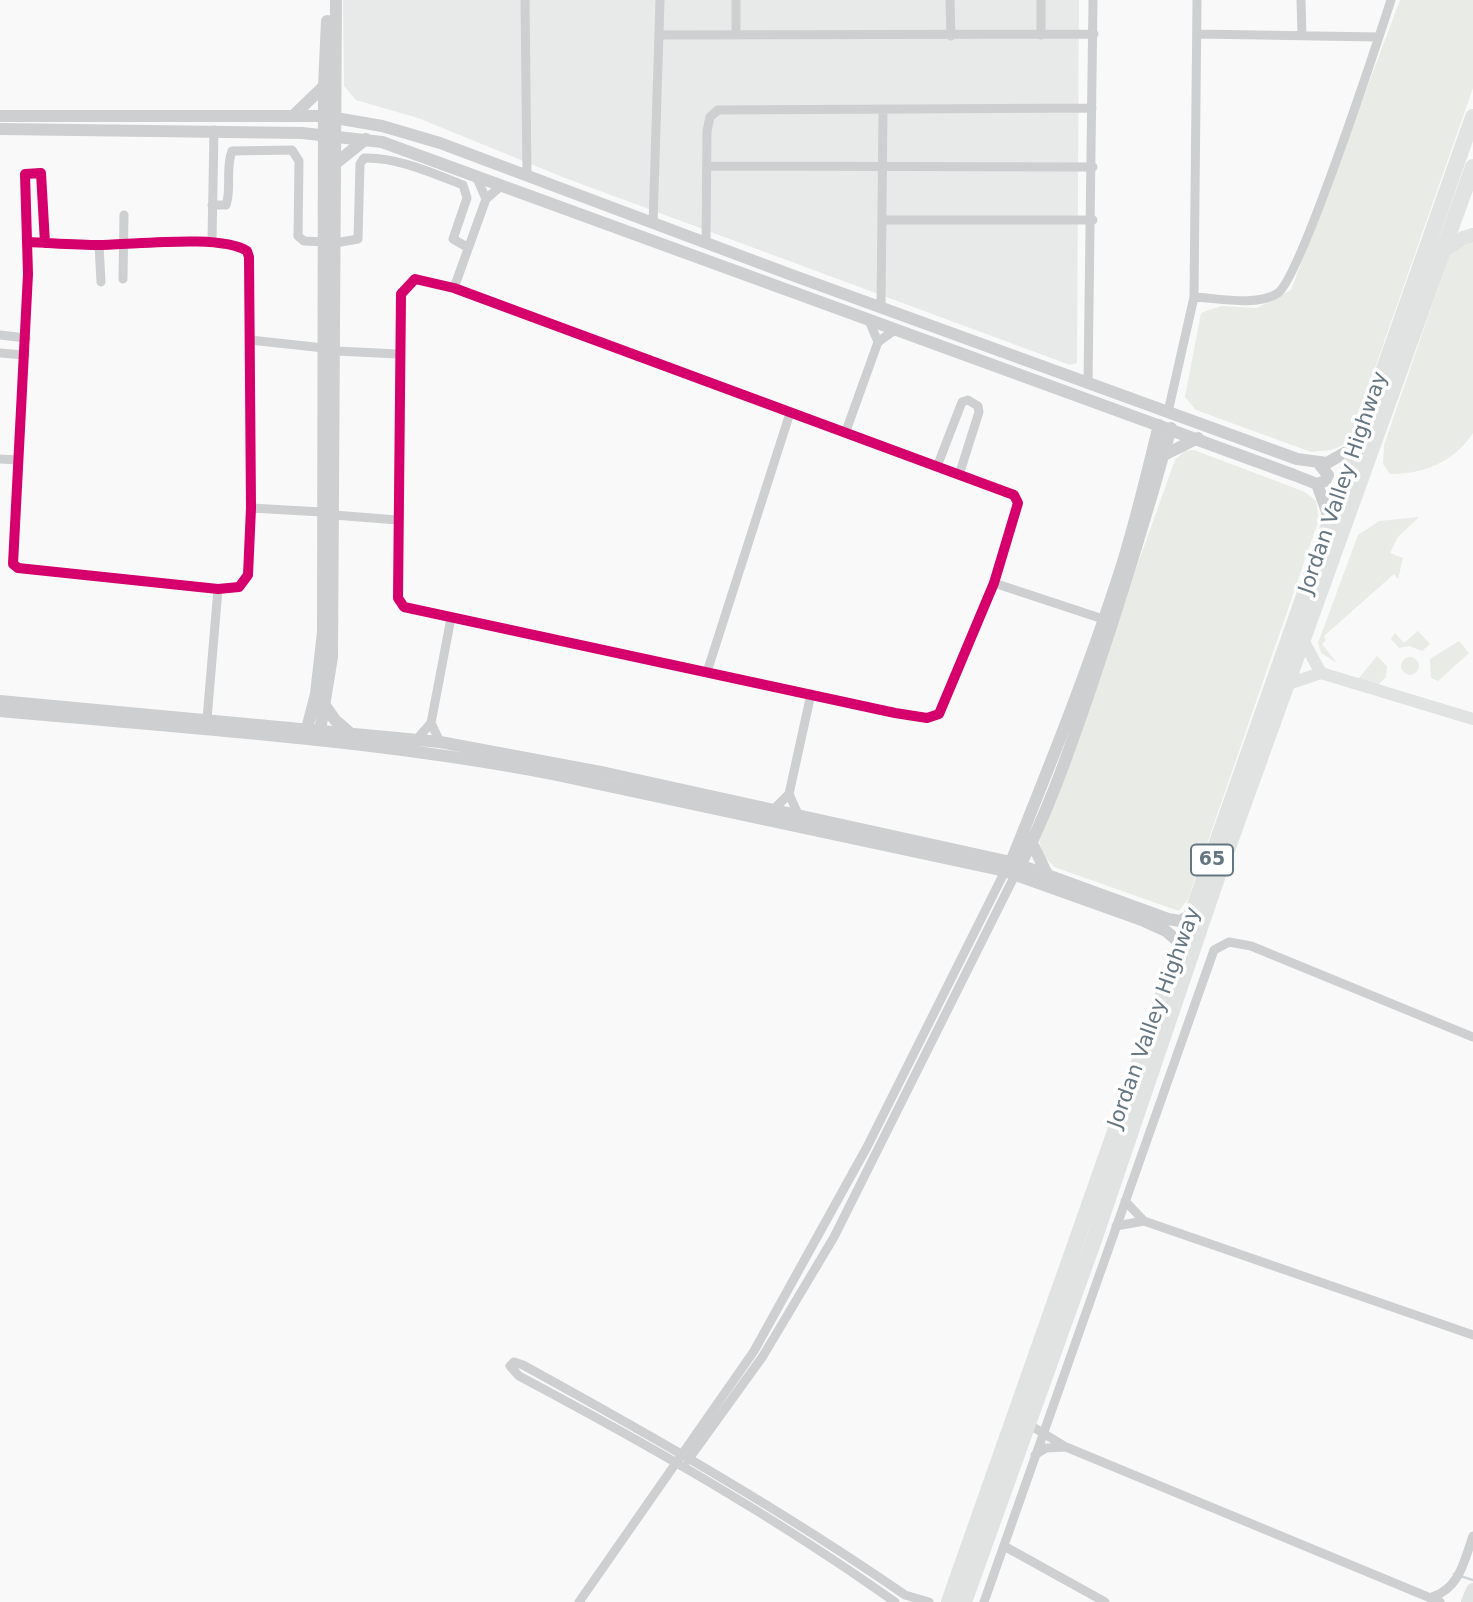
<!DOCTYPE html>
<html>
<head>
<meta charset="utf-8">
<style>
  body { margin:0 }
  canvas { display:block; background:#f9f9f9 }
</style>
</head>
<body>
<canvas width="1473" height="1602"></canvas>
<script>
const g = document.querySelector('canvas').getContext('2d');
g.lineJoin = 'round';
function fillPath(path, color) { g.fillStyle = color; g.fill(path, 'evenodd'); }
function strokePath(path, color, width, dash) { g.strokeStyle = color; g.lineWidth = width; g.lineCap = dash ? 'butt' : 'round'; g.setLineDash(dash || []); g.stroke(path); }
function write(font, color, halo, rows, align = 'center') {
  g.font = font + ' "DejaVu Sans",sans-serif'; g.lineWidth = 7; g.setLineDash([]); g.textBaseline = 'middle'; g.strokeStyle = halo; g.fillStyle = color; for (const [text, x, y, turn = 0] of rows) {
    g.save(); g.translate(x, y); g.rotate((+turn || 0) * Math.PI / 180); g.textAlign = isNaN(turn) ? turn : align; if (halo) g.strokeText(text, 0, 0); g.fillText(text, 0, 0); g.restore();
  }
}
fillPath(new Path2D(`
  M343,0H1079L1077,363L1070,365L565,178L418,118L356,100L344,86Z`), '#e8e9e9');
fillPath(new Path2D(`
  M1400,0H1473V88L1355,425L1346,444L1331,450L1311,452L1196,410L1185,397L1201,313L1221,306L1257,308L1291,290Z
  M1473,242V433C1454,462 1424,474 1390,474L1383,464L1384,445L1451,250Z
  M1194,450L1305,492L1316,501L1319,519L1188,899L1179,911L1054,867L1043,855L1039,840L1175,460L1185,451Z
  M1419,517L1398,537L1390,553L1403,558L1398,579L1394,574L1324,636L1326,640L1322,644L1337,663L1321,653L1318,643L1358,535L1379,521Z
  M1418,631L1430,644L1422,651L1409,646L1399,648L1391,639L1395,633L1404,643Z
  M1459,641L1469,653L1438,681L1431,678L1430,659Z
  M1377,656L1387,666L1386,677L1377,686L1358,679Z
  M1401 666a9 9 0 1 1 18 0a9 9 0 1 1-18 0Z`), '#e8ebe6');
strokePath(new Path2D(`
  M1454,1574L1473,1580`), '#ced6d9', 2.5);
strokePath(new Path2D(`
  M525,0L527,176
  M736,0V35
  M950,0L951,36
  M1041,0V35
  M1301,0L1302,35
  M1198,34L1378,37
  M660,35L1094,34
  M707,166L1093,167
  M476,176L486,199
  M212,205H226C232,188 225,169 232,151L292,150L299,161L298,236L304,241L324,242
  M882,220H1093
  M653,224L660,0
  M212,241L214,130
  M28,242C52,243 76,245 100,245C134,245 220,234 247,251L249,257L251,508L248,575L239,587L218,589L18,568L13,564L28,274L25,174L41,173L45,243
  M335,243L358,239L360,164L364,158C397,157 432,173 463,185L467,198L453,239L467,247
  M706,243L707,131L710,117L718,110L1092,108
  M99,245L101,282
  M123,279L124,215
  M415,279L454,288L1014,495L1018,503L994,583L939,714L927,718L895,713L404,607L398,598L401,294Z
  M454,288L486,199L502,185
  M1194,297C1218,298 1257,307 1278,293C1301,276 1377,43 1391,0
  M881,307L883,111
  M868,318L878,342
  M0,335L26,338
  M250,340L324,348
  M336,351L398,354
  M0,353L25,355
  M1088,382L1093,0
  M1168,412L1194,297L1197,0
  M846,431L878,342L896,329
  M0,459L18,460
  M938,464L962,402L968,400L978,406L979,412L960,472
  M251,508L322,512
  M334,515L397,520
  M994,583L1109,621
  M707,672L790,413
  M207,719L218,589
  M431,723L440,742
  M417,739L431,723L451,618
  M789,794L798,814
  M774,809L789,794L811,694
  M1125,1201L1144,1221
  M1116,1226L1144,1221L1473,1335
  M1028,1424L1066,1447L1440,1602
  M1035,1455L1046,1448L1065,1447
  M688,1460L763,1356L834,1237L1015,875
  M1004,1546L1105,1602
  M1432,1597C1460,1588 1464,1561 1473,1536
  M579,1602L754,1351L867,1147L1005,871
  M895,1602C775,1517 649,1445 519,1376L510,1366L514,1362L523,1365C654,1437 782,1510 905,1595L929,1602
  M984,1602L1214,950L1229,942L1251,946L1473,1037`), '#cecfd0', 9);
strokePath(new Path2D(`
  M294,115L324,86
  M0,116H324L382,126L440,143L789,274L1297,459L1327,463L1355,447
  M0,129L302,133L382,142L1294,475L1317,484L1330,520
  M336,163L366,139
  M1164,455L1198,438
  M1317,484L1325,481L1328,475L1320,465
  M0,701L440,742L606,773L1011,862C1050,765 1089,668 1121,568C1136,521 1147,473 1159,425
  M326,707L335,720L350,733
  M0,711C184,728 371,739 553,774L1005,871L1142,920L1166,931L1181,944
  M305,736L316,694L323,632L324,86L327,21
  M319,737L332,657L336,0
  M1031,841L1047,874
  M1014,863L1168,919L1180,921L1191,915
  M1015,875C1046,818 1068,754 1089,693C1119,605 1146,518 1171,428`), '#cecfd0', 12);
strokePath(new Path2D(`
  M1304,642L1321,673
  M1288,684L1321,673L1473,719`), '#e1e2e2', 12);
strokePath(new Path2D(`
  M1443,251L1463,238L1473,235
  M1468,1602L1473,1590`), '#e1e2e2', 14);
strokePath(new Path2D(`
  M949,1602L1473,117
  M964,1602L1095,1237L1217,878L1473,167`), '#e1e2e2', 16);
strokePath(new Path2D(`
  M28,242C52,243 76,245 100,245C134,245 220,234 247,251L249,257L251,508L248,575L239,587L218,589L18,568L13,564L28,274L25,174L41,173L45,243
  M415,279L454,288L1014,495L1018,503L994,583L939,714L927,718L895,713L404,607L398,598L401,294Z`), '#d6006c', 10);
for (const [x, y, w] of [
  [1212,860,42]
]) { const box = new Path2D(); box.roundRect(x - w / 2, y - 15.5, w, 31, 5); g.fillStyle = '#fff'; g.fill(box); strokePath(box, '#657683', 2); }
write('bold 19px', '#657683', null, [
  ["65",1212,860]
]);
write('21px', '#657683', '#fff', [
  ["Jordan Valley Highway",1344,483,-71],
  ["Jordan Valley Highway",1155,1018,-70]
]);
</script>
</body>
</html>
